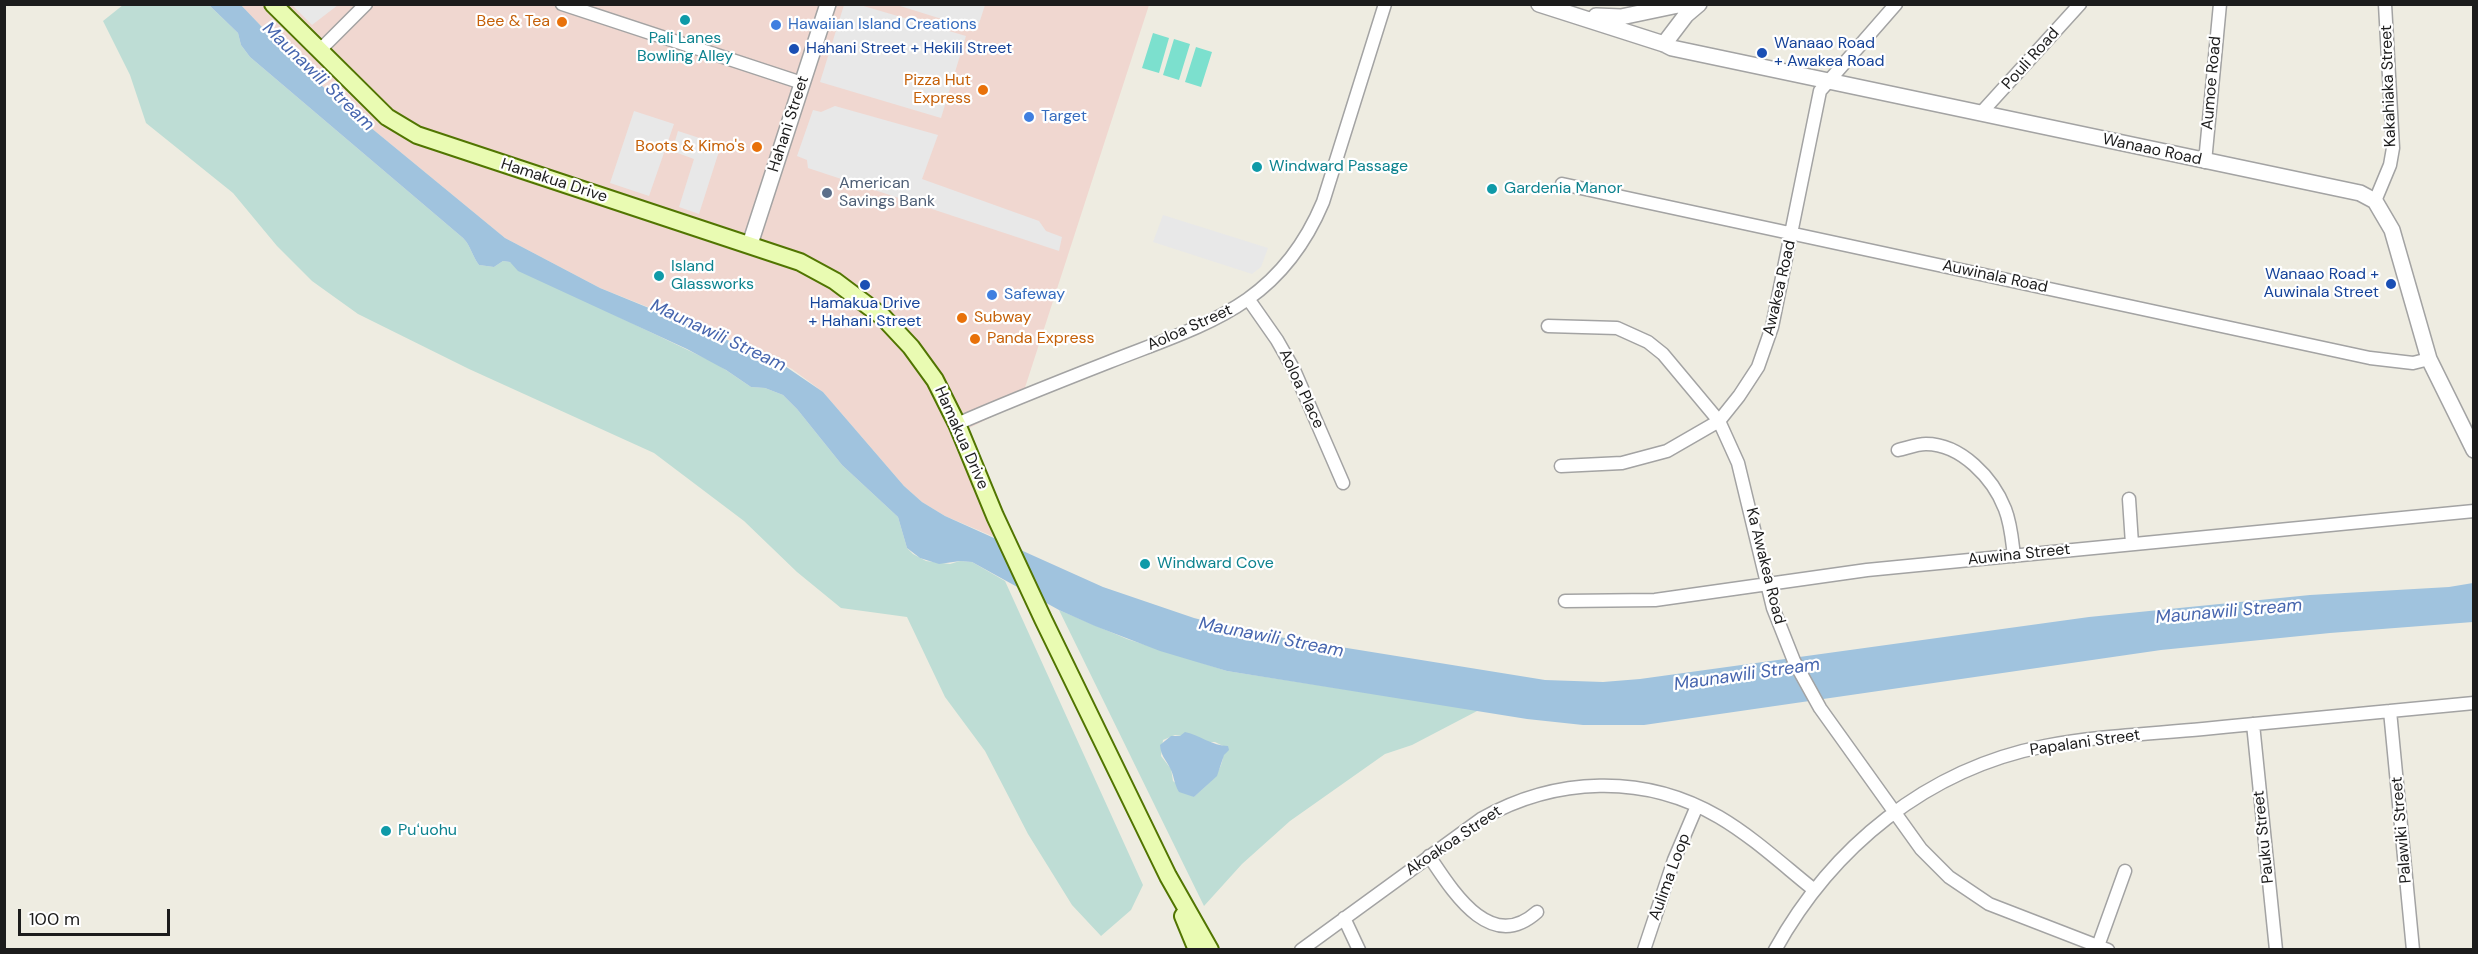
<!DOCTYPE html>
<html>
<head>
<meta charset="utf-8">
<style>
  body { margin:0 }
  #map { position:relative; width:2478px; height:954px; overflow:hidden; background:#eeece1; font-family:"DM Sans",sans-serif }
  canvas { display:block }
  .frame { position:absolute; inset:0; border:6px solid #1c1c1c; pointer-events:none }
  .scale { position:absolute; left:18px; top:909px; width:152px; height:27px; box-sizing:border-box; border:3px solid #1c1c1c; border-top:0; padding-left:8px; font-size:18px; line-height:21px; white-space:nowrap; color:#1c1c1c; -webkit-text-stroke:4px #fff; paint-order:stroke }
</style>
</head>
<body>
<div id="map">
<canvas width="2478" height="954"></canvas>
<div class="frame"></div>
<div class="scale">100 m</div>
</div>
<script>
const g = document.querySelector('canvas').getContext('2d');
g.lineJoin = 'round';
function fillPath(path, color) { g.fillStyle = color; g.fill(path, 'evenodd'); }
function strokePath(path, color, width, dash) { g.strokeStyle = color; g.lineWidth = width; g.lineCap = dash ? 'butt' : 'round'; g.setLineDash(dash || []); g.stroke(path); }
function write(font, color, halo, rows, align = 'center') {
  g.font = font + ' "DM Sans",sans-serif'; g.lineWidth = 4.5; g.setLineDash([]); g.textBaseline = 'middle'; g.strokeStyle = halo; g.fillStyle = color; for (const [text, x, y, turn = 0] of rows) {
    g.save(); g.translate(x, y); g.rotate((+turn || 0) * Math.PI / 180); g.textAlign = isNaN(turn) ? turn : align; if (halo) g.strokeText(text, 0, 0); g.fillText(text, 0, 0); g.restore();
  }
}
fillPath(new Path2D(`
  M241,5H1149L1020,403L953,436L999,539L945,516L922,502L904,486L823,392L792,369L761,352L600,288L505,238L336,99L281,47Z`), '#f0d7d0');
fillPath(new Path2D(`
  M123,5H209L238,33L241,45L250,57L463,238C471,246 472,256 479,265L494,267L503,261L510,262L573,295L717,364L751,387L765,388L783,395L797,409L842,465L898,517L907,548L913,554L926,561L950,564L960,561L972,562L1005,581L1143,885L1131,910L1101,936L1072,905L1028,834L985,751L945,697L907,617L841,608L797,572L744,521L654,453L469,369L358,314L312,281L277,246L233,193L146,123L130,75L103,21Z
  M1059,610L1127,639L1227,671L1479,710L1412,745L1385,754L1290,821L1242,864L1204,906ZM1175,735L1201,739L1205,742H1215L1223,746C1226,770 1210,782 1194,797L1173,781L1171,769L1161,756L1163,740Z`), '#beddd5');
fillPath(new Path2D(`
  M1153,33L1169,38L1159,73L1142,68Z
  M1174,39L1190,44L1179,80L1163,75Z
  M1196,47L1212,52L1201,87L1185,82Z`), '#7ce0ce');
fillPath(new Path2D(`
  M292,5H338L312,25Z
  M844,5H860L966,36L941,118L820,82Z
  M897,5H985L977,30Z
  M835,106L938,135L922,179L1039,221L1046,231L1062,237L1059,251L808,168L807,160L797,156L813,110L821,112Z
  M634,111L674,124L649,196L610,183Z
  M678,131L721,145L699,214L679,207L694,159L672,151Z
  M1163,215L1268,248L1261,267L1252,274L1153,242Z`), '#e8e8e8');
fillPath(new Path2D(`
  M209,5H241L281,47L336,99L505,238L600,288L776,360L823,392L904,486L922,502L945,516L1103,587L1194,618L1254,633L1545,680L1603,682L1640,679L2089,617L2310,595L2449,587L2473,583V622L2330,633L2161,650L1644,725H1583L1527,719L1227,671L1160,651L1095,626L1059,610L972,562L960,561L939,564L920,558L907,548L898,517L842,465L797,409L783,395L765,388L751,387L726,370L687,349L518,271L510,262L503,261L494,267L479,265C472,256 471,246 463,238L250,57L241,45L238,33Z
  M1185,732C1200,735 1212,746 1228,746L1229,750L1224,755L1217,776L1194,797L1179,792C1174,784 1174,775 1170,768C1165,758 1161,756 1160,745L1171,736H1180Z`), '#a0c3de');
const minor = new Path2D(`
  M562,4L802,83
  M319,51L366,4
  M1981,113L2080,4
  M2205,162L2220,4
  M1562,184L2370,358L2413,363L2429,359
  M2375,201L2390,165L2393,148L2385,4
  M1249,300L1277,340L1294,370L1343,483
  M1548,326L1617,328L1648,342L1663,354L1719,421L1738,463L1773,608L1794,661L1820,708L1921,849L1949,877L1989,904L2108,950
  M957,424C1007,402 1058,382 1109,362C1205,324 1279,307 1323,202L1385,4
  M1898,450C1907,448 1917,444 1926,444C1961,444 1993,478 2005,509C2011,524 2012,540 2014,556
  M1561,466L1622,463L1667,451L1719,421L1739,396L1758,367L1772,327L1820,91L1896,4
  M2129,499L2132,544
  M1565,601L1655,600L1867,570L2474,511
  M2390,711L2413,950
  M2253,724L2276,950
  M1429,856C1452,890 1490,954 1537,912
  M1344,918L1359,950
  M2098,946L2125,871
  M1301,950L1481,819C1555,777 1644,773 1719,817C1753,837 1783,865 1813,889
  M1644,950L1674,860L1697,806
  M1775,950C1832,847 1927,769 2045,746C2096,736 2150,734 2203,729C2293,720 2383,712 2474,703`);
const tertiary = new Path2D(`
  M1539,4L1664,44L1672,48L2360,193L2375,201L2392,230L2429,359L2474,450
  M1596,16L1621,17L1683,4
  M1664,44L1686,15L1699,4
  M750,244L828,4`);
const secondary = new Path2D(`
  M273,4L387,117L417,135L800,262L835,281L883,317L911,347L935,380L957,424L995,516L1043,619L1168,876L1210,950
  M1183,916L1197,950`);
strokePath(minor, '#a3a3a3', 15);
strokePath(tertiary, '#a3a3a3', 18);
strokePath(secondary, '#517501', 20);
strokePath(minor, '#fff', 12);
strokePath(tertiary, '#fff', 15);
strokePath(secondary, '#e9fbb2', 16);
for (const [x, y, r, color] of [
  [685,20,6,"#0f9aa8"],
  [562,22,6,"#e8710a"],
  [776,25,6,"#3f7fe0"],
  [794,49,6,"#1a4fb4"],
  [1762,53,6,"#1a4fb4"],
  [983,90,6,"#e8710a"],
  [1029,117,6,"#3f7fe0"],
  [757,147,6,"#e8710a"],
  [1257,167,6,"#0f9aa8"],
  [1492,189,6,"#0f9aa8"],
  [827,193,6,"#5c6f8a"],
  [659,276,6,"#0f9aa8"],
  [2391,284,6,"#1a4fb4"],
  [865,285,6,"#1a4fb4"],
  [992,295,6,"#3f7fe0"],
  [962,318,6,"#e8710a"],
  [975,339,6,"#e8710a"],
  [1145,564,6,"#0f9aa8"],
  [386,831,6,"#0f9aa8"]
]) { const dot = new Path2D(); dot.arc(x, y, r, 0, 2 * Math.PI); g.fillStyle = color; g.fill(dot); strokePath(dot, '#fff', 2); }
write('16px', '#c56008', '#fff', [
  ["Bee & Tea",550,22],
  ["Pizza Hut",971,81],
  ["Express",971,99],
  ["Boots & Kimo's",745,147],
  ["Subway",974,318,"left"],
  ["Panda Express",987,339,"left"]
], 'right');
write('16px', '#366cbe', '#fff', [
  ["Hawaiian Island Creations",788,25],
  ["Target",1041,117],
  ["Safeway",1004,295]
], 'left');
write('16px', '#0d838f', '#fff', [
  ["Pali Lanes",685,39,"center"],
  ["Bowling Alley",685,57,"center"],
  ["Windward Passage",1269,167],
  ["Gardenia Manor",1504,189],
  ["Island",671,267],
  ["Glassworks",671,285],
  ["Windward Cove",1157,564],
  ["Puʻuohu",398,831]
], 'left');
write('16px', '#164399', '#fff', [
  ["Wanaao Road",1774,44],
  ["+ Awakea Road",1774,62],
  ["Hahani Street + Hekili Street",806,49],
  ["Wanaao Road +",2379,275,"right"],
  ["Auwinala Street",2379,293,"right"],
  ["Hamakua Drive",865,304,"center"],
  ["+ Hahani Street",865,322,"center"]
], 'left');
write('16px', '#1c1c1c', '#fff', [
  ["Pouli Road",2031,59,-48],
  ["Aumoe Road",2212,83,-85],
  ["Kakahiaka Street",2389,86,-92],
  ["Hahani Street",789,124,-72],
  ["Wanaao Road",2152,150,12],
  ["Hamakua Drive",554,181,18],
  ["Auwinala Road",1995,277,12],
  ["Awakea Road",1780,288,-77],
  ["Aoloa Street",1190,328,-24],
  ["Aoloa Place",1301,389,65],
  ["Hamakua Drive",961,438,66],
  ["Auwina Street",2019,555,-6],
  ["Ka Awakea Road",1765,566,76],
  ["Papalani Street",2085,743,-8],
  ["Palawiki Street",2402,830,-95],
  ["Pauku Street",2264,837,-96],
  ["Akoakoa Street",1454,841,-34],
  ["Aulima Loop",1670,877,-70]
]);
write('16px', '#4e5e75', '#fff', [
  ["American",839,184],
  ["Savings Bank",839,202]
], 'left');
write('italic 18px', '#4665ae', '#fff', [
  ["Maunawili Stream",318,77,44],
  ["Maunawili Stream",718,336,25],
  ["Maunawili Stream",2229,612,-5],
  ["Maunawili Stream",1271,638,11],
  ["Maunawili Stream",1747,675,-8]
]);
</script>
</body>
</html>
